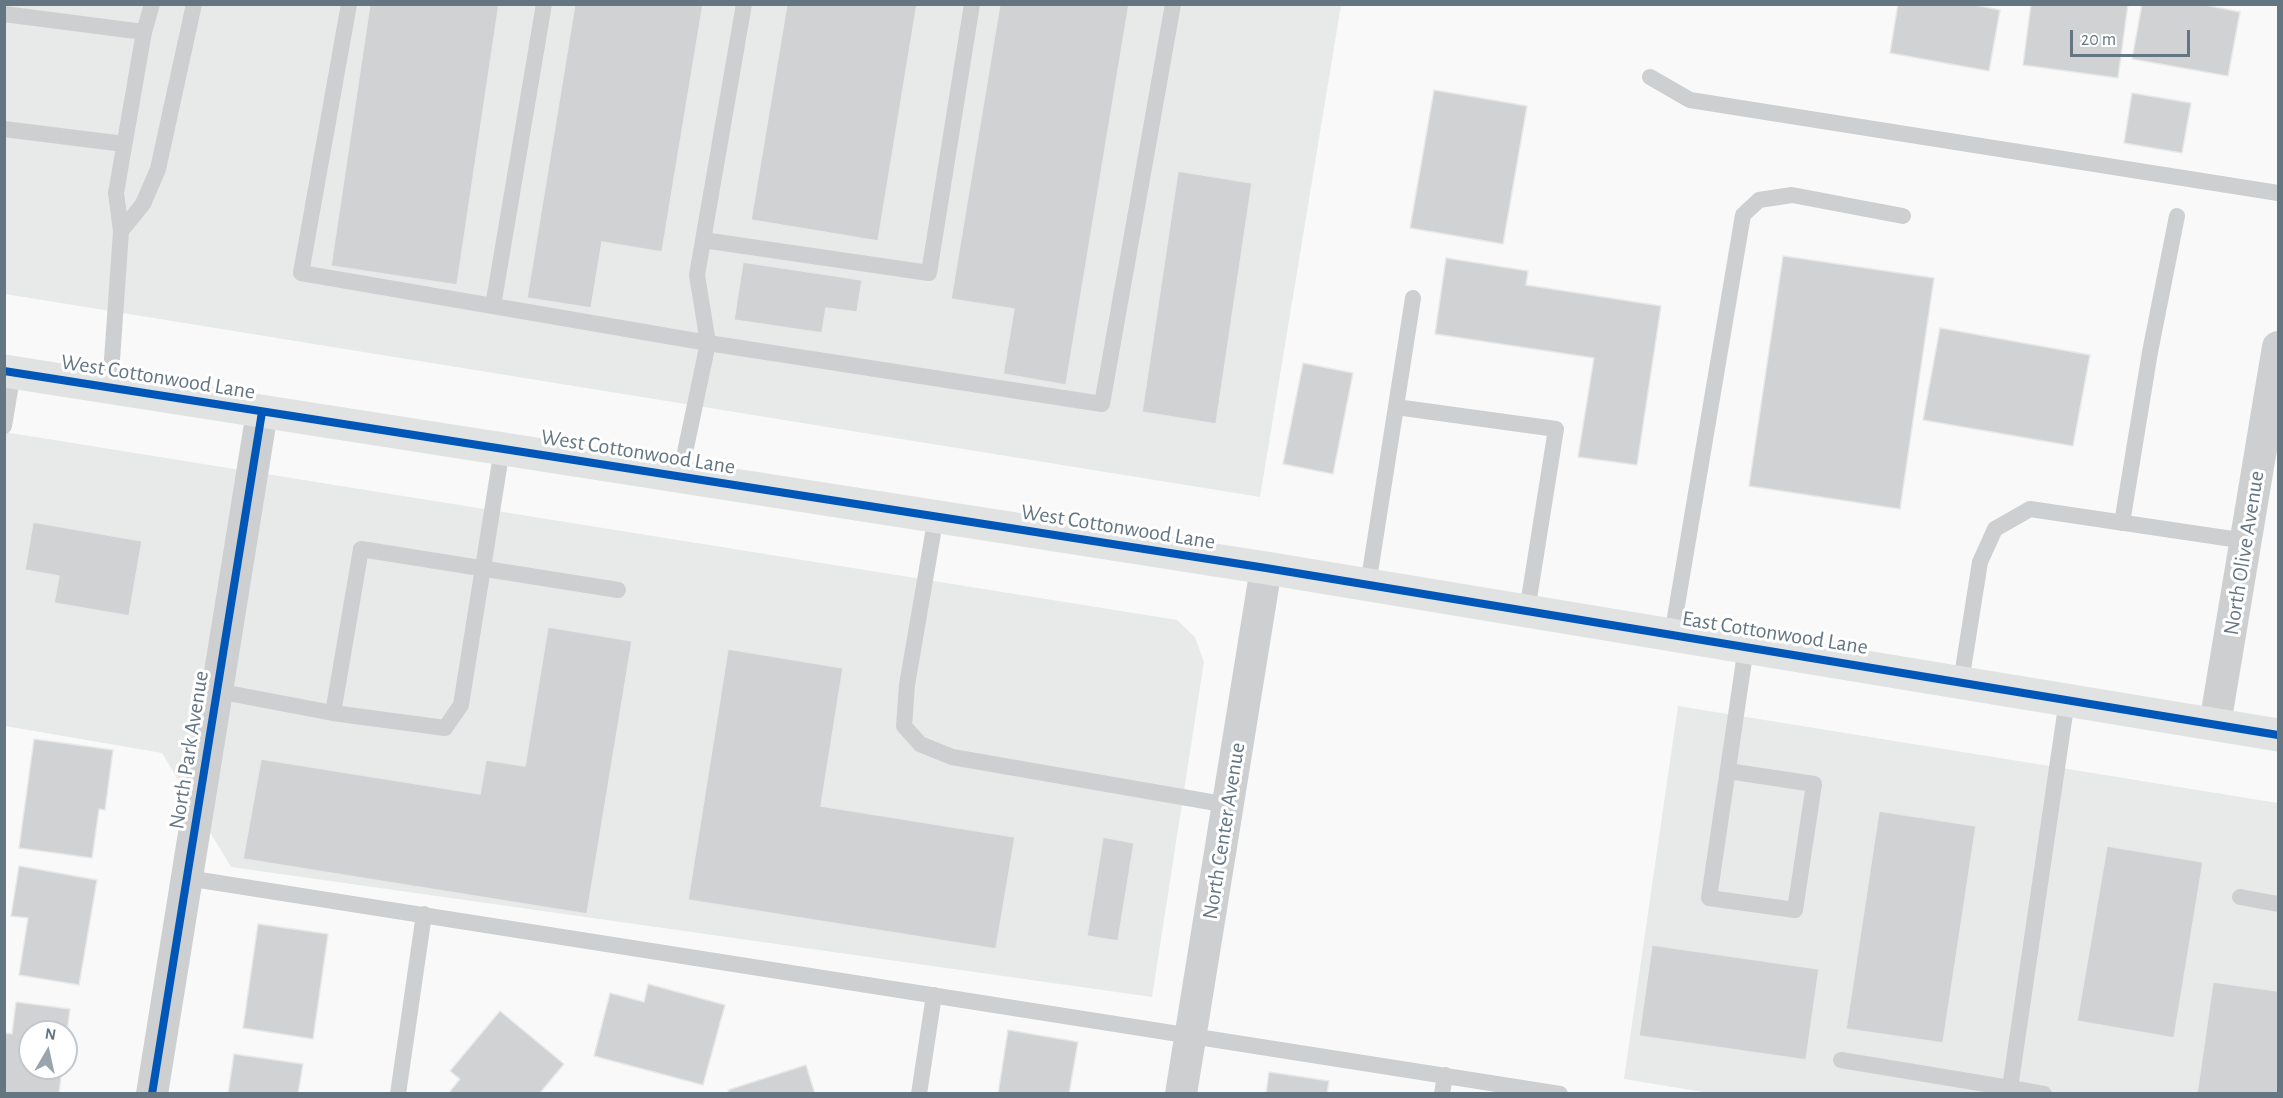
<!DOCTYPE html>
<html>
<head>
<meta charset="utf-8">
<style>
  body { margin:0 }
  #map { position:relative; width:2283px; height:1098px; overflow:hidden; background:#f9f9f9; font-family:"Alegreya Sans",sans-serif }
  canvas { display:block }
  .frame { position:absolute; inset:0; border:6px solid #657683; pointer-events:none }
  .north { position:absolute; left:18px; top:1020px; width:60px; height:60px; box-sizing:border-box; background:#fff; border:2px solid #c1c8cd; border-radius:50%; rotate:9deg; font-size:16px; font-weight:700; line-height:24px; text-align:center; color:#657683 }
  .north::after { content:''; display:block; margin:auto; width:21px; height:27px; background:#99a4ac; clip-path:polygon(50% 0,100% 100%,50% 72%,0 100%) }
  .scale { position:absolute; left:2070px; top:30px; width:120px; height:27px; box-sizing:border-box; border:3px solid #657683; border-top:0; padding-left:8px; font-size:18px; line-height:21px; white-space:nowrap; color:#657683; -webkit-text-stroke:4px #fff; paint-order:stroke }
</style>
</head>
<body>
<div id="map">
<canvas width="2283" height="1098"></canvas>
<div class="frame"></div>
<div class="north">N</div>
<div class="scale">20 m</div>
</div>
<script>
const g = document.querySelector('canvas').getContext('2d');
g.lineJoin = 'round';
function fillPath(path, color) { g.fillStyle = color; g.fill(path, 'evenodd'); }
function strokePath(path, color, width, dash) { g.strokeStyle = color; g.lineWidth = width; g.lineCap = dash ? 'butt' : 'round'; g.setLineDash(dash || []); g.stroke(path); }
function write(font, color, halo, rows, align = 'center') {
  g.font = font + ' "Alegreya Sans",sans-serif'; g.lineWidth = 6; g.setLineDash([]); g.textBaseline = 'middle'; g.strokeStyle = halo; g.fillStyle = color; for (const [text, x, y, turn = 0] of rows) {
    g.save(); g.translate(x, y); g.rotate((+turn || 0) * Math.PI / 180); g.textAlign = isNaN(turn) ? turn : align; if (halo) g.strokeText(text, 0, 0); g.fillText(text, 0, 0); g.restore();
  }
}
fillPath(new Path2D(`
  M4,5H1341L1260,497L5,294Z
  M4,432L1177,620L1195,637L1204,662L1152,997L231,867L162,753L5,726Z
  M1678,706L2278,803V1093L1715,1094L1624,1079Z`), '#e8e9e9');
const building = new Path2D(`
  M370,4H499L457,285L331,266Z
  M575,4H703L662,252L602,242L591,308L527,298Z
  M787,4H917L878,241L751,220Z
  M1000,4H1129L1066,385L1003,374L1014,309L951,299Z
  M1898,4H1970L2000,10L1989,71L1890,53Z
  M2031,4H2128L2118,78L2023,65Z
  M2142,4H2200L2240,12L2228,76L2132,59Z
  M1434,90L1527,106L1503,244L1410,228Z
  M2132,93L2191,103L2182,153L2124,143Z
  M1178,171L1252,183L1216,424L1142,412Z
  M1783,256L1934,278L1900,509L1749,486Z
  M1446,258L1528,271L1526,285L1661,306L1637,465L1578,457L1594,358L1435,334Z
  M743,262L862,280L857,312L826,308L822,333L734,320Z
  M1940,328L2090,355L2073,446L1923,420Z
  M1303,363L1353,373L1333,474L1283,464Z
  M33,522L142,541L129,616L54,603L59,576L25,570Z
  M548,627L632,641L587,914L243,859L261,759L480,794L486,760L525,766Z
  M728,649L843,668L821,806L1015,837L996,949L688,900Z
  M34,739L113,750L105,810L99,809L92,858L19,848Z
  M1879,811L1976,826L1943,1043L1846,1029Z
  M1103,837L1134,843L1118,941L1087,936Z
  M2107,846L2203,862L2174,1038L2077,1021Z
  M19,866L97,880L79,985L19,975L28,918L11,916Z
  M258,924L328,934L313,1039L243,1028Z
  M1652,945L1819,969L1806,1060L1639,1036Z
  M2213,982L2278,991V1094H2197Z
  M648,984L725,1005L703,1085L594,1056L610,993L644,1002Z
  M16,1002L70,1009L66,1040V1032H30V1068H62L59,1094H4V1033L12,1034Z
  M500,1011L564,1064L539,1094H448L460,1079L450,1071Z
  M1008,1030L1078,1042L1069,1094H998Z
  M234,1054L303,1064L298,1094H228Z
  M806,1065L815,1094H730L728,1090Z
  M1269,1072L1329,1081L1327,1094H1266Z`);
fillPath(building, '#d0d2d3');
strokePath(building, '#e8e8e8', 1.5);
strokePath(new Path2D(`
  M349,4L301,273L708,343L1102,404L1173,4
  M4,14L144,32
  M1650,77L1690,100L2278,193
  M4,129L124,144
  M121,231L143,204L158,169L194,4
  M703,240L929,273L972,4
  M493,306L544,4
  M110,388L121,231L116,193L144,32L152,4
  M1396,407L1556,429L1527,611
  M4,426L13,372
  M680,476L708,343L697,275L744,4
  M936,516L907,685L904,726L920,744L952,757L1228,805
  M2122,523L2150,352L2177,216
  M1368,585L1413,298
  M1672,635L1743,215L1759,200L1792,195L1903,216
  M1961,682L1980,562L1995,529L2030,509L2246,541
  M217,691L333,713L445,728L461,705L502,449
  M333,713L361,549L618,590
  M1728,771L1814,784L1795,910L1709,898L1746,647
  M187,878L1560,1094
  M2240,897L2278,904
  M1841,1060L2010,1088
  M398,1094L424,914
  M919,1094L934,995
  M1442,1094L1445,1075
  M2044,1094L2010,1088L2067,700`), '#cecfd0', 16);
strokePath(new Path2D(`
  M2215,724L2278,347
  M152,1094L262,412
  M1181,1094L1266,568`), '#cecfd0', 32);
strokePath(new Path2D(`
  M4,371L1266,568L2278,735`), '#e1e2e2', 33);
strokePath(new Path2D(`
  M4,371L1266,568L2278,735
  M152,1094L262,412`), '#0057b8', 8);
write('22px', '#657683', '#fff', [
  ["West Cottonwood Lane",158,377,9],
  ["West Cottonwood Lane",638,452,9],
  ["West Cottonwood Lane",1118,527,9],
  ["North Olive Avenue",2244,553,-81],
  ["East Cottonwood Lane",1775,633,9],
  ["North Park Avenue",189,750,-81],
  ["North Center Avenue",1224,831,-81]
]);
</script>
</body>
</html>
